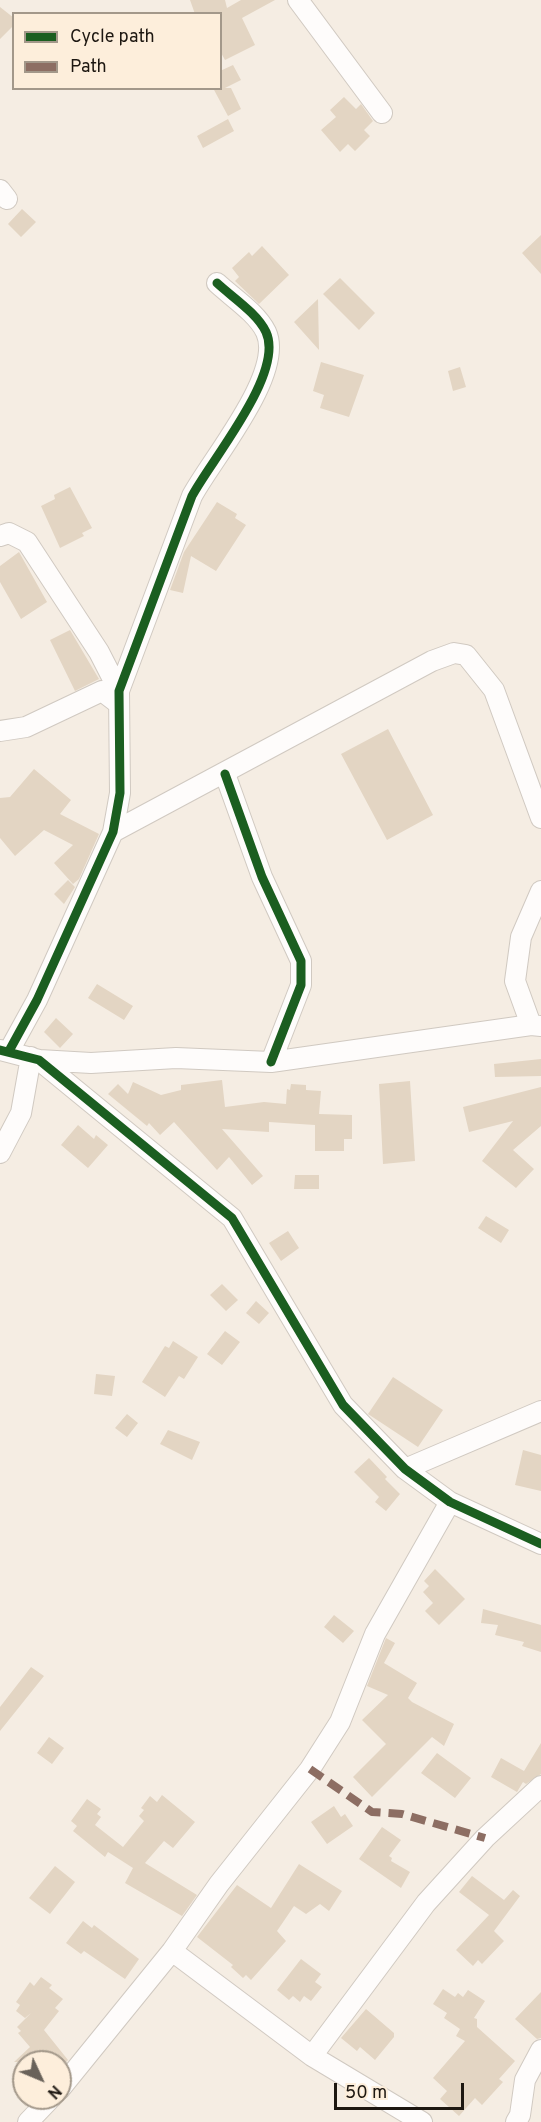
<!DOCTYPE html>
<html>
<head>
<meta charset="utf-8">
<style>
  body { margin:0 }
  #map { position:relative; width:541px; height:2122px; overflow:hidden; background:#f5ede3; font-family:Overpass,sans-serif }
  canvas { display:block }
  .legend { position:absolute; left:12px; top:12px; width:210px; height:78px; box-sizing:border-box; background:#fdeedb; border:2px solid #a3988a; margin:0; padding:8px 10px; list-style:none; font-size:18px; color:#1d1711 }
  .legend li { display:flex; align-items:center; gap:12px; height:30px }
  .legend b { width:30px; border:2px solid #a3988a }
  .north { position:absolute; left:12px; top:2050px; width:60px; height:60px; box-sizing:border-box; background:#fdeedb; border:2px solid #a3988a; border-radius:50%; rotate:134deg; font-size:16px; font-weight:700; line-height:24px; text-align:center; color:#1d1711 }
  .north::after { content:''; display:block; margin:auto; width:21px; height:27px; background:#69625a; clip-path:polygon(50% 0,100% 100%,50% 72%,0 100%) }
  .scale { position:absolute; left:334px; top:2083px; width:130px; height:27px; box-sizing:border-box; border:3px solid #1d1711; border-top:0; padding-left:8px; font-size:18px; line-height:21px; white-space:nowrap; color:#1d1711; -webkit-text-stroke:4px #fdeedb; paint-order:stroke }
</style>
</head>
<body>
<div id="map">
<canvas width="541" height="2122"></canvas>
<ul class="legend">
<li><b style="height:8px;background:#1b5e20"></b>Cycle path</li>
<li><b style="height:8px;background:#8d6e63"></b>Path</li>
</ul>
<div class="north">N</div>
<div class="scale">50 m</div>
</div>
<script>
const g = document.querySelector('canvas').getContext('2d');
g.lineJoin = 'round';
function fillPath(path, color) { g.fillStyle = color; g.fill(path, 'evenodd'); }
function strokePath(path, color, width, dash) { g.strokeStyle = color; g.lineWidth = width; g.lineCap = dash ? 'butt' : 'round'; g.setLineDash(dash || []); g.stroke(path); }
fillPath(new Path2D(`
  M190,0H225L227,8L241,0H275L242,18L255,45L225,60L220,51V14H195Z
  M0,7L14,18V25L0,39Z
  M233,65L241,80L225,88H231L241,109L228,116L213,88H220V71Z
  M344,97L356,109L361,104L373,121L364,130L370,136L355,151L348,144L340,152L321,130L336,117L330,110Z
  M228,119L234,131L203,148L197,136Z
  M22,209L36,222L21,237L8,224Z
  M541,235V274L522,253Z
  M262,246L289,275L259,304L235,281L239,277L232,268L249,252L252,256Z
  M340,278L375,313L359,330L323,294Z
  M318,299L319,350L294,322Z
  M321,362L364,375L349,417L320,408L324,395L313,391Z
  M460,367L466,387L453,391L448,371Z
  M70,487L92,528L82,533L84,536L60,548L41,506L55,499L54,495Z
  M217,502L237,514L235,518L246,525L216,571L191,556L183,593L170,590L184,552Z
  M19,552L47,602L21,619L0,582V566Z
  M70,630L99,679L75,691L50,640Z
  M388,729L433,815L387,840L341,754Z
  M34,769L71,800L60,814L99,834L79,879L73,884L54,863L73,845L44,830L15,856L0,838V798L10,797Z
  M68,880L75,887L64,904L54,894Z
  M97,984L133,1006L124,1020L88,998Z
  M56,1018L73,1034L60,1048L44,1032Z
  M541,1059V1076L495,1077L494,1064Z
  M222,1080L225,1107L264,1102L286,1104L287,1089L290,1090L291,1084L306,1085V1090L321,1091L319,1114L352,1115V1139H344V1151H315V1125L269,1122V1132L222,1129L263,1176L252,1185L229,1157L217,1170L174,1122L160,1135L149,1123L147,1126L108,1094L118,1084L128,1094L133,1082L161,1095L181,1090V1085Z
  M410,1081L415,1161L383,1164L379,1084Z
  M541,1087V1126L513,1150L534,1169L516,1188L482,1161L513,1121L469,1132L463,1107Z
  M78,1125L94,1139L96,1135L108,1145L88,1168L61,1145Z
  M295,1175H319V1189H294Z
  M486,1216L509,1230L501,1243L478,1228Z
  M288,1231L299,1248L281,1261L269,1243Z
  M222,1284L238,1300L226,1311L210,1295Z
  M256,1301L269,1313L259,1324L246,1313Z
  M225,1331L240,1342L222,1365L207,1354Z
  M173,1341L198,1357L184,1379L179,1376L165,1397L142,1382L165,1346L169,1348Z
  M96,1374L115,1376L112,1396L94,1394Z
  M393,1377L443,1410L418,1447L368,1414Z
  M127,1414L138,1423L127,1437L115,1428Z
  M168,1430L200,1442L192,1460L160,1444Z
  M523,1450L541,1455V1491L515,1485Z
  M369,1458L387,1477L385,1479L400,1494L386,1511L375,1502L379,1497L354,1472Z
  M435,1569L465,1599L439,1625L425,1611L433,1603L423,1592L429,1586L424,1581Z
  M483,1609L541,1625V1652L522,1646L524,1642L495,1635L498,1625L481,1623Z
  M334,1615L354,1631L343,1643L324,1627Z
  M386,1638L395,1643L384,1663L417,1683L408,1698L412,1702L454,1724L444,1746L432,1737L372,1797L353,1777L386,1744L362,1720L388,1695L367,1686Z
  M31,1667L44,1676L0,1731V1707Z
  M49,1737L64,1748L52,1764L37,1753Z
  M541,1743V1774L526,1784L523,1782L517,1792L491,1777L501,1758L524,1771Z
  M437,1753L471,1778L455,1798L421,1773Z
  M162,1795L195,1822L173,1848L164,1841L145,1863L197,1895L182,1916L125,1883L133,1868L108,1852L105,1857L73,1831L77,1826L71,1821L87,1799L101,1809L97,1814L101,1817L95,1825L123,1847L144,1821L139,1816L144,1810L141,1808L150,1796L157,1802Z
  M334,1806L341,1817L345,1814L353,1826L327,1844L311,1822Z
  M382,1827L401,1840L389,1856L392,1858L391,1861L410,1872L401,1888L359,1859Z
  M299,1864L342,1891L329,1911L320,1904L306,1914L294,1906L277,1931L286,1941L251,1980L246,1975L243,1978L231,1967L233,1965L197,1937L237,1885L271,1908Z
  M55,1866L75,1882L50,1914L29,1898Z
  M472,1876L504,1900L513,1890L520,1896L494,1931L504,1941L482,1964L478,1960L473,1966L456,1950L489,1915L459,1892Z
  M83,1921L92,1928L94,1925L139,1959L125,1979L84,1951L81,1954L66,1943Z
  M301,1959L321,1974L315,1982L322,1987L311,2001L304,1996L300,2002L293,1996L289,2000L277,1990Z
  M41,1977L52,1985L49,1988L63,1999L55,2008L59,2011L44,2030L68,2060L66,2062H14L30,2047L18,2033L21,2031L17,2027L31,2013L25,2018L16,2011L20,2005L16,2002L30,1982L34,1986Z
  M443,1989L455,1997L458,1993L463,1997L468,1990L485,2001L474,2018L477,2019V2027L515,2061L499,2079L503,2082L482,2105L475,2098L459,2116L440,2099L447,2091L433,2078L465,2041L456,2036L460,2029L444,2018L447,2013L433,2004Z
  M541,1992V2038L537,2039L515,2019Z
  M366,2009L394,2033V2037L375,2060L360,2047L357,2051L341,2038Z`), '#e3d5c3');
const minor = new Path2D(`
  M298,0L382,113
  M0,190L7,199
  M0,536L9,533L27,542L99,652L119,691
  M0,731L26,727L102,691L119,704
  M225,774L262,877L301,961V985L271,1062
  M113,832L432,661L454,653L466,655L494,690L541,818
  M531,1025L515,981L521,937L541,891
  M0,1050L39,1060L232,1218L343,1405L405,1469L450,1502L541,1544
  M9,1051L37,1000L113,832L120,793L119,691L192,496C211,460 285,373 266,332C257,313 232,297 217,283
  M39,1060L91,1063L176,1058L271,1062L531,1025L541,1026
  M0,1153L21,1113L31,1057
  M405,1469L541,1411
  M172,1951L312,2056L422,2122
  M312,2056L426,1903L485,1838L541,1786
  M60,2089L172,1951L219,1884L310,1769L340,1722L375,1634L450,1502
  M28,2122L51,2098
  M516,2122L520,2115L525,2080L541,2050`);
strokePath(minor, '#d0c9c1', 22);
strokePath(minor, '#fefcfb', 20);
strokePath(new Path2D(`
  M310,1769L372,1812L402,1814L485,1838`), '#8d6e63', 8, [15, 8]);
strokePath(new Path2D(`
  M225,774L262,877L301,961V985L271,1062
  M0,1050L39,1060L232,1218L343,1405L405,1469L450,1502L541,1544
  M9,1051L37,1000L113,832L120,793L119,691L192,496C211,460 285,373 266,332C257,313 232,297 217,283`), '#1b5e20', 9);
</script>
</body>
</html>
